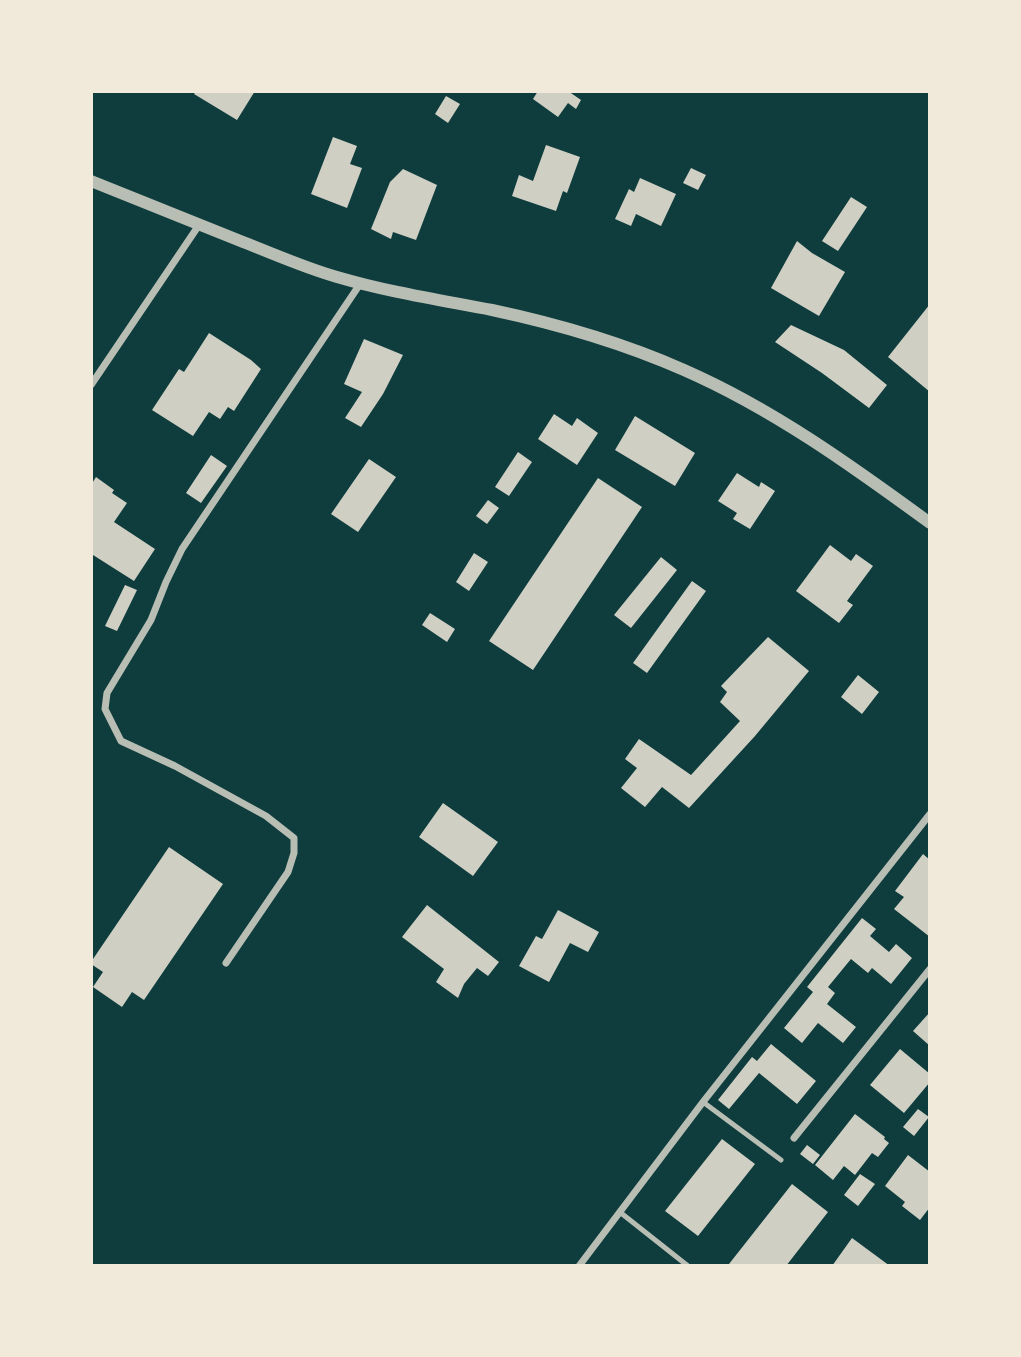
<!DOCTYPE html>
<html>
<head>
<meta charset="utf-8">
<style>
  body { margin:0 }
  #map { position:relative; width:1021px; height:1357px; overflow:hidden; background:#0f3d3e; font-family:"Roboto Condensed",sans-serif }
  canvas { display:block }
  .frame { position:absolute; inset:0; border:93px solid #f1e9da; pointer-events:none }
</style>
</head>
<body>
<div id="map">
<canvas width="1021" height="1357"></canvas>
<div class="frame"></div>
</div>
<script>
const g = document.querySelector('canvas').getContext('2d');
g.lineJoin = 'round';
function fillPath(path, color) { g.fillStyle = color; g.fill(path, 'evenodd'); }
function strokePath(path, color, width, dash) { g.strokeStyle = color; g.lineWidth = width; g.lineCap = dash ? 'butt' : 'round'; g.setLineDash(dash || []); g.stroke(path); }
fillPath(new Path2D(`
  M196,91H255L237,120L194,94Z
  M538,91H568L581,100L576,109L568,103L558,117L533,99Z
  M446,96L460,104L448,123L435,114Z
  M333,137L357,146L350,164L362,168L347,208L311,194Z
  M546,145L580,157L567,193L563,191L556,211L512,196L519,175L533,181Z
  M691,168L706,175L698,190L683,183Z
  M403,169L437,185L416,240L393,232L391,239L371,229L390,182Z
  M640,178L676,194L661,226L636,214L631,226L615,219L629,189L634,192Z
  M851,197L867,207L838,251L822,241Z
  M797,241L812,253L845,272L819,316L771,288Z
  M930,304V392L888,357Z
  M791,325L844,350L887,385L869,408L822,373L775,342Z
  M209,333L251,360L261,369L234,411L228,407L220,419L209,412L193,436L152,410L179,369L184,372Z
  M364,339L403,355L383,394L361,427L345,418L362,392L344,384Z
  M554,414L572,426L577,418L598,433L577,465L538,439Z
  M635,416L695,453L675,486L615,450Z
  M518,452L532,462L509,496L495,487Z
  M211,455L227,466L201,503L186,493Z
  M369,459L396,477L358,532L331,514Z
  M737,473L759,487L761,482L775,491L750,529L733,519L737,513L718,501Z
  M96,477L114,490L112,493L127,503L114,522L155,549L134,581L93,555L91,558V485Z
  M598,478L642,507L533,670L489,641Z
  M488,500L499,508L487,524L476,516Z
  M830,545L851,561L856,554L873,566L847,601L853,605L839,623L796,591Z
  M474,553L488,562L469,591L456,582Z
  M661,557L677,570L631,628L614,615Z
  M692,581L706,591L647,673L633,663Z
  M125,585L137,590L117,631L105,626Z
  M430,613L455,629L447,642L422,625Z
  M768,637L809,671L755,736L689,808L662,787L645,807L621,788L637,768L625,759L639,739L691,775L740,721L720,702L727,692L721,686Z
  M858,675L879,692L862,714L841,697Z
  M443,803L498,842L473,876L419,837Z
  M169,847L223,884L144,1000L132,992L122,1007L93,987L103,972L91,964V962Z
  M923,854L930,860V937L894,909L904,897L895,891Z
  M427,905L499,962L488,976L477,968L464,984L458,998L436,982L444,969L402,937Z
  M558,910L599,932L588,952L570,943L549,982L519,966L536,936L542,939Z
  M862,918L876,929L870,936L889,952L896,944L912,958L891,984L872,968L868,973L851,959L828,987L835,993L827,1004L856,1027L843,1043L818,1023L802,1043L784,1028L813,992L807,987Z
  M930,1012V1046L913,1031Z
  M771,1044L816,1081L797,1104L759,1073L729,1109L718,1100L752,1057L757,1061Z
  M900,1049L930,1074V1082L904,1113L870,1085Z
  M918,1109L929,1117L914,1136L903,1127Z
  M855,1114L885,1137L884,1139L889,1143L878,1157L872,1153L855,1175L844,1166L833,1180L815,1165Z
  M722,1139L755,1164L698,1236L665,1211Z
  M807,1145L820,1155L813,1164L800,1154Z
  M908,1155L930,1172V1207L920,1220L902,1206L905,1202L885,1186Z
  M860,1174L875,1184L858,1206L844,1195Z
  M792,1184L828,1212L786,1266H731L729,1264Z
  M852,1238L890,1266H832Z`), '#cfcfc3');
strokePath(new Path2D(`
  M703,1102L781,1160
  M621,1213L688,1266`), '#b8beb3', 5);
strokePath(new Path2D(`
  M91,385L199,225
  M226,963L288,872L294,853V838L266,816L175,766L121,741L105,709L107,693L151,620L166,582L182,549L360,284
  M794,1138L930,969
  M579,1266L703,1102L930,814`), '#b8beb3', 7);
strokePath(new Path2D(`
  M91,181C142,201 192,222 243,242C274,254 305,268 337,277C388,292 440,300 492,310C558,324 623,343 684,370C773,409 852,466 930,523`), '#b8beb3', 12);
</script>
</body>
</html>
